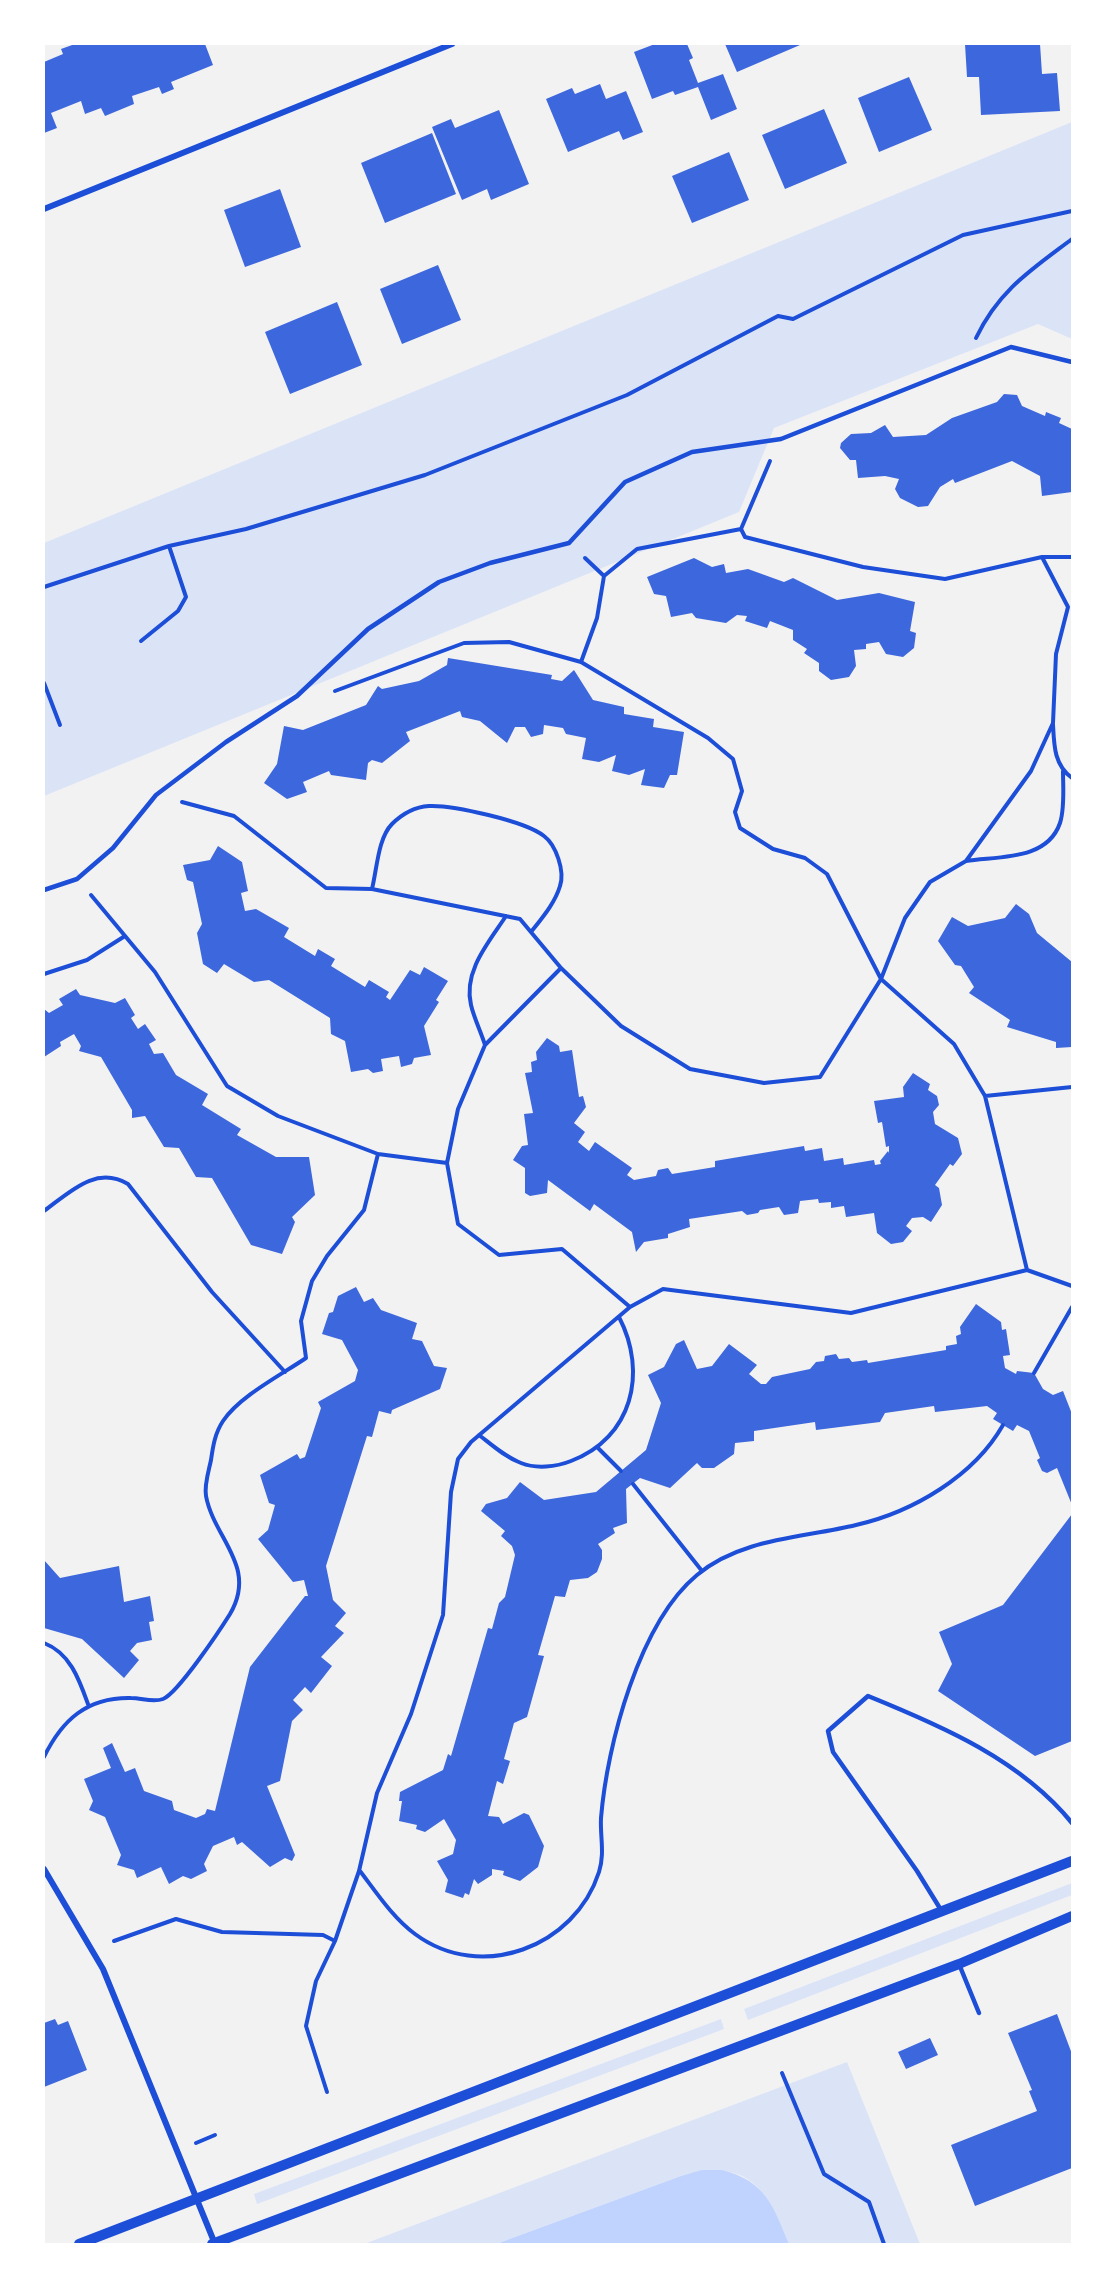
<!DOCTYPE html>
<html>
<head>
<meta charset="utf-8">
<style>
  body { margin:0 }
  #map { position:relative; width:1116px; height:2288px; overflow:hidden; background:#f2f2f2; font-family:"Noto Sans",sans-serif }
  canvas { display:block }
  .frame { position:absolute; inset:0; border:45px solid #fff; pointer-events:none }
</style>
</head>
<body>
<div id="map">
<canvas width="1116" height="2288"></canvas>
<div class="frame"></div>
</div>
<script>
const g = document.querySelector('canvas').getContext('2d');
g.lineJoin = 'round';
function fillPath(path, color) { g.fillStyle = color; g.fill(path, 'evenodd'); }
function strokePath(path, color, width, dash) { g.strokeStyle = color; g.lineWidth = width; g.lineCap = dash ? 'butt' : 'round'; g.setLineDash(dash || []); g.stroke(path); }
fillPath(new Path2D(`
  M1072,122V339L1038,324L774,428L739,512L44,796V543Z
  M1072,1883V1895L748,2020L744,2009Z
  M721,2019L724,2029L257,2204L254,2194Z
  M847,2062L920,2244H789C766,2188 749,2158 681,2176L496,2244H364Z`), '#dbe4f7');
fillPath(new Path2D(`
  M722,2170C766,2181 773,2206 789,2244H496L681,2176L702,2170Z`), '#bfd3fe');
fillPath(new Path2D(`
  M75,44H205L213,65L171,82L174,89L162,94L159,87L132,96L134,104L105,116L101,108L85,114L81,101L51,113L57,128L44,133V62L63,54L61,49Z
  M655,44H687L693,58L689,60L698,83L723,74L737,109L711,120L698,87L675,95L673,91L652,99L634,52Z
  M725,44H799L800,45L737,72Z
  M965,44H1040L1042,74L1057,73L1060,111L981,115L979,77H967Z
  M909,77L932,130L879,152L858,98Z
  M600,84L606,99L626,91L643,132L623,140L619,131L568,152L546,99L572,88L575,94Z
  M824,109L847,163L785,189L762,135Z
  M499,110L529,184L491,200L487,189L462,200L432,127L451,119L455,128Z
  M432,133L456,194L385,223L361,163Z
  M729,152L749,200L692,223L672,176Z
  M280,189L301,247L245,267L224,210Z
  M438,265L461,320L402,344L380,289Z
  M337,302L362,365L290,394L265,332Z
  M1004,394L1017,395L1022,406L1045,416L1046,412L1061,418L1059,423L1072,429V492L1042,496L1040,476L1012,461L955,483L953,479L940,487L928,506L918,507L900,498L895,489L899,479L885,476L858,478L856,460H850L840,448L841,443L851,434L871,433L885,425L893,437L926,435L952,418L997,402Z
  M694,558L712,567L724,564L726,573L748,569L784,582L793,578L837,600L879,593L915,602L910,631L916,633L914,648L903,657L886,654L879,642L866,644V649L854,650L856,666L849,677L831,680L819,671V663L804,653L807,649L793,640V630L770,621L767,628L745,621L747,616L737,615L726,623L696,618L692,613L671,617L666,596L654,594L647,577Z
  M448,658L552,675L551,679L562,681L574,670L593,700L624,707V714L654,719L653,727L684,732L677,775H670L664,788L641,785L645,769L629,775L612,771L616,755L599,762L582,759L586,738L566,734L563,728L544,725L543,734L531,737L525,727H515L507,743L480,721L462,717L460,711L406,732L410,741L382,763L372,760L368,763L366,780L331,775L329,771L303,782L307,792L287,799L264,783L277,764L284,726L303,730L366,705L378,686L382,689L419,681L447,665Z
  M218,846L242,862L248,891L241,893L245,911L256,909L289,928L284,937L315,956L318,949L335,959L331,966L365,987L369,980L389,992L386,997L390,1000L410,970L420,975L424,967L448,981L436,1000L439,1002L424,1026L431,1055L414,1058L412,1064L401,1067L399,1056L381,1059L383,1071L373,1073L368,1069L351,1072L345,1041L331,1034L330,1018L269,980L254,982L224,964L217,973L203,964L197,933L202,924L193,882L187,880L183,865L210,860Z
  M1016,904L1029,914L1037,933L1072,962V1047L1056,1048V1042L1007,1027L1010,1020L969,993L974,987L961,966L955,965L938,941L952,917L968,926L1005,918Z
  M76,989L80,995L115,1003L125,998L135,1015L131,1018L138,1029L145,1024L156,1040L149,1044L154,1054L163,1053L176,1075L208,1094L202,1105L241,1129L237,1135L276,1157H309L315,1195L292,1217L295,1222L282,1254L251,1245L212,1178L196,1177L179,1148L164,1147L145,1116L132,1118V1110L101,1057L79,1051L81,1046L74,1034L60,1042L61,1046L44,1057V1009L49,1013L63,1005L59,999Z
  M547,1038L559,1046L560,1052L572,1050L579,1097L583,1096L586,1107L574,1123L585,1132L578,1142L589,1151L595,1142L632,1168L627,1175L634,1180L656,1176L658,1170L668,1168L672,1174L715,1167V1161L804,1146L805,1151L822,1148L824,1161L843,1158L844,1165L874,1160L875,1165L881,1164L880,1161L888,1151L889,1153V1146L886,1147L882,1122L878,1123L874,1101L904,1097L903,1087L913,1073L930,1084L928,1090L937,1096L939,1105L933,1112L935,1124L958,1138L962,1154L953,1166L950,1164L935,1185L939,1188L942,1205L931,1222L923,1217L912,1218L906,1226L912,1231L903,1242L891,1244L877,1233L874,1213L846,1217L844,1206L831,1208V1202L819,1203L818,1199L800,1201L798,1213L784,1215L779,1207L760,1210L758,1213L747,1215L742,1211L689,1219L690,1227L668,1234V1238L644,1242L636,1252L632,1232L594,1204L590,1211L548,1180L547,1193L530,1196L525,1193V1168L513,1160L522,1146L528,1145L524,1114L533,1113L525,1073L532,1072L531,1062L537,1060L536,1052Z
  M356,1287L364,1302L373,1298L381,1310L417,1323L412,1339L422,1341L434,1366L447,1368L440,1389L392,1410L391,1414L379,1411L372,1437L367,1436L326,1566L333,1600L346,1613L335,1626L344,1633L321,1657L332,1666L311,1693L305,1687L293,1700L303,1710L292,1721L280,1781L267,1786L295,1855L292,1861L285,1858L270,1867L242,1842L237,1845L234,1837L213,1846L204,1864L207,1871L191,1879L183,1876L169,1884L161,1867L137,1878L134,1870L117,1865L121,1855L105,1817L89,1810L93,1801L84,1779L111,1768L103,1748L112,1743L125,1772L135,1768L144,1791L172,1801L174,1810L196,1818L205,1814L207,1809L215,1811L250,1667L305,1596H308L304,1580L293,1582L258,1539L268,1530L275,1505L269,1503L260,1475L297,1454L300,1459L305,1457L321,1408L318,1402L355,1381L358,1370L342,1340L322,1334L329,1313L333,1312L338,1296Z
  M976,1304L1001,1322L1002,1330L1006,1329L1010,1355L1003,1356L1005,1368L1016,1374L1017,1371L1034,1373L1043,1389L1053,1395L1063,1391L1072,1414V1505L1057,1468L1047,1473L1042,1471L1037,1460L1040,1458L1029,1431L1017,1425L1013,1431L993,1419L997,1413L987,1406L935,1412L934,1406L885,1413L880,1422L816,1430L815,1422L754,1431V1441L735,1443L734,1454L714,1468H702L697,1463L670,1488L640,1478L626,1489L627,1523L613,1528L615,1533L598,1544L602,1550V1559L597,1572L588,1578L570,1580L565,1597L555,1596L538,1655L544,1656L527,1717L514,1723L504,1759L510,1761L503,1784L497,1781L488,1816L499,1817L503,1824L524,1813L529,1815L544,1846L538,1867L520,1881L503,1875L504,1871L492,1869V1875L478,1884L474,1879L469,1895L465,1893L463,1898L445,1892L448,1880L437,1861L453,1854L456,1840L444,1819L425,1832L416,1829L417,1825L399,1821L402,1801H399L400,1792L443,1770L448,1754L451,1756L488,1628L492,1629L499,1603L505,1597L515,1555L512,1546L501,1536L505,1531L481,1511L486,1504L507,1498L520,1482L544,1500L596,1492L646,1450L661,1403L648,1375L664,1367L676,1344L684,1340L697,1369L712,1366L729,1344L757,1365L749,1374L761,1384H766L772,1377L810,1369L816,1362L824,1361L825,1356L836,1354L839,1359L849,1358L852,1362L867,1360L868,1363L946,1350V1346L957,1344L956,1336L961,1334L960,1327Z
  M1072,1514V1741L1035,1756L938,1691L952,1664L939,1632L1003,1605Z
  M44,1560L60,1578L119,1566L124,1602L150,1596L154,1621L149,1622L152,1640L137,1643L130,1651L139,1660L124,1678L82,1639L44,1628Z
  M1057,2014L1072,2054V2168L975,2206L951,2145L1037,2111L1029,2091L1032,2090L1008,2033Z
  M55,2019L58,2025L68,2021L87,2070L44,2087V2023Z
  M930,2038L938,2055L906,2069L898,2052Z`), '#3d67dc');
strokePath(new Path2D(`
  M976,338C999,290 1031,270 1072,239
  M741,529L770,461
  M585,558L604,576
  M44,587L169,546L246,529L425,475L627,395L778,316L793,319L963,235L1072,211
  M141,641L178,611L186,597L169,546
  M44,683L60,725
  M335,691L464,643L509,642L581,662
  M1053,724C1054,745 1054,765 1072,778
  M182,802L234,816L326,888L372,889L520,919L561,968L485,1045L458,1109L447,1163
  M966,861C998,856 1047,861 1060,823C1065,808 1063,787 1063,771
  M372,889C377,869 378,838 392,824C402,814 415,807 429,806C453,805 525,821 544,836C556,845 565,871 560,886C555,903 542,918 531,932
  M91,895L155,972L227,1086L278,1116L378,1154L447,1163L458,1224L499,1255L562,1249L630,1307
  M561,968L621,1026L690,1069L764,1083L820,1077L881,979L905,918L930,882L966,861L1031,771L1053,723L1056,654L1068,607L1042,557H1072
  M44,974L87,960L125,936
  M485,1045C481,1032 474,1018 471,1005C463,971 489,942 506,916
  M985,1096L1072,1087
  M44,1211C70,1192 96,1165 128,1184L212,1292L285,1372
  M1027,1270L985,1096L954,1044L881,979L827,874L805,858L773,849L740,828L735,812L742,791L733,759L708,738L581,662L597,618L604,576L637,549L741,529L745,537L863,567L945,579L1042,557
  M1034,1373L1072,1307
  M479,1435C492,1445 505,1457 521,1463C536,1469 556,1467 571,1461C632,1438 648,1373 619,1317
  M598,1448L621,1471
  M633,1484L702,1571
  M44,1643C70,1653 79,1679 88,1704
  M44,1757C62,1720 87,1697 131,1698C142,1698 153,1703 163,1699C178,1693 220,1630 230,1614C258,1566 214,1539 206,1496C204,1485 209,1470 211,1460C213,1446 215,1433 223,1421C240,1396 281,1375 306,1358L301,1321L312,1281L327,1256L364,1210L378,1154
  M360,1871C376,1892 393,1918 415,1934C481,1983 575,1947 599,1872C605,1853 600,1837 601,1818C607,1745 639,1623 697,1575C741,1538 803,1538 856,1525C913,1512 974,1476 1003,1425
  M114,1941L176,1919L222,1932L323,1935L335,1941
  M782,2073L824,2174L869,2202L884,2244
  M327,2092L306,2026L316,1981L335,1941L359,1871L377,1793L411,1714L443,1615L451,1492L458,1459L471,1442L630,1307L663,1289L851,1313L1027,1270L1072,1286
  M196,2143L215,2135`), '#1d4ed8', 4);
strokePath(new Path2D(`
  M44,890L77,879L113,848L156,795L226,742L297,696L368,629L439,582L490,563L569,543L625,482L692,452L781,439L1011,347L1072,362
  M941,1910L917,1871L833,1752L828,1731L868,1696C942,1726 1021,1760 1072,1823
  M959,1964L979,2013`), '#1d4ed8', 4.5);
strokePath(new Path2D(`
  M44,209L452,44
  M44,1869L103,1969L215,2244`), '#1d4ed8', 6);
strokePath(new Path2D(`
  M79,2244L1072,1861
  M212,2244L959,1964L1072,1916`), '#1d4ed8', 10);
</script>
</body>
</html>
